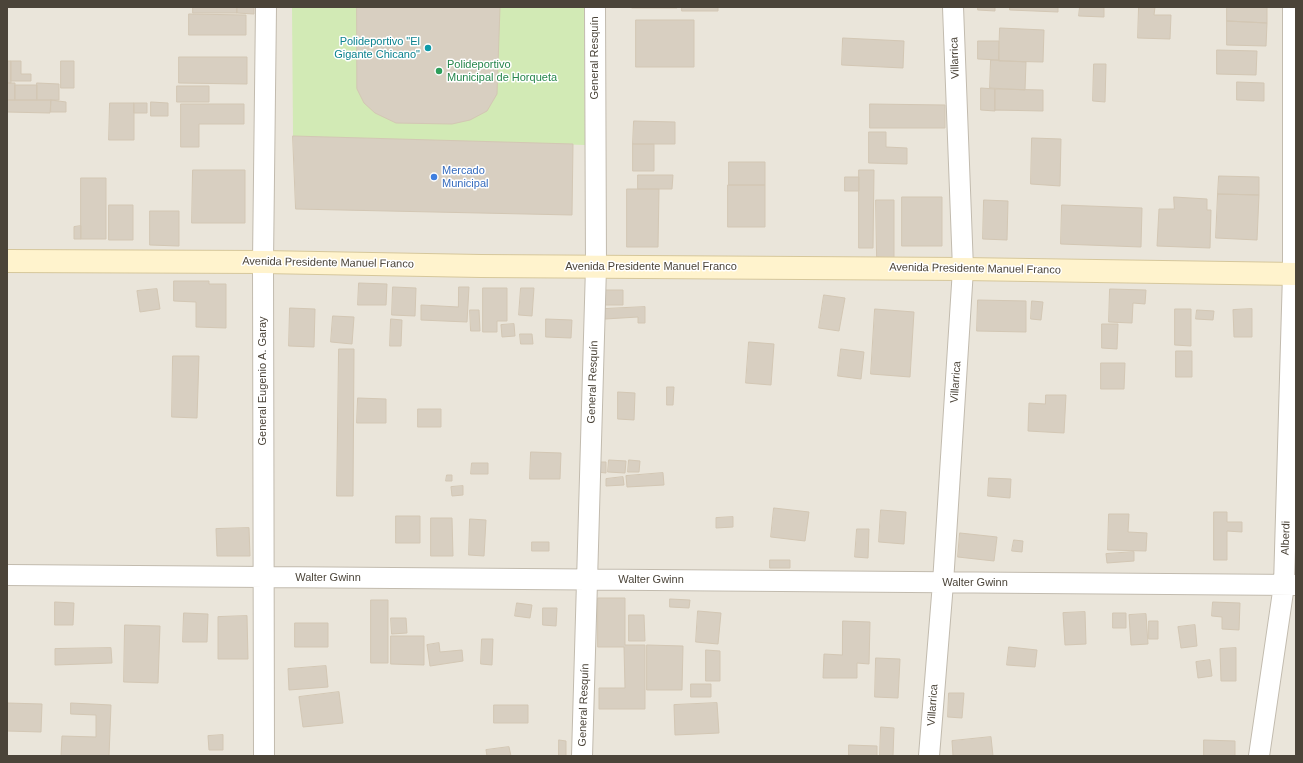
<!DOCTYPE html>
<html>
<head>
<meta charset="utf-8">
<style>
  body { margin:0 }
  #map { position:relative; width:1303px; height:763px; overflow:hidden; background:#f6f3ec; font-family:Arial,sans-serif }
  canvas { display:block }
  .frame { position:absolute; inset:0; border:8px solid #4b4439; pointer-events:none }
</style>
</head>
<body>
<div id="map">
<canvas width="1303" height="763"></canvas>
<div class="frame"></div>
</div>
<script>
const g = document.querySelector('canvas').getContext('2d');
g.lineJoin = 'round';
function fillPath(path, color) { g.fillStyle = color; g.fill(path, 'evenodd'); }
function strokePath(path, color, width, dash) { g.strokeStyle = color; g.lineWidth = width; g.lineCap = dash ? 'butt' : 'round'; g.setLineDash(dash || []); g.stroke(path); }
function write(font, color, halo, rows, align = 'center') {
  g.font = font + ' Arial,sans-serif'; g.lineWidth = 3; g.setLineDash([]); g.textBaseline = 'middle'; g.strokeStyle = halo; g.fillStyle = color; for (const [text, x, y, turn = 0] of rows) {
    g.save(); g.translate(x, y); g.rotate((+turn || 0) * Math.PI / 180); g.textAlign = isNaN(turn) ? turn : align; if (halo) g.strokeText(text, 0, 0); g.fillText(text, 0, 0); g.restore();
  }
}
fillPath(new Path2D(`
  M7,7H1296V756H7Z`), '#eae5da');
fillPath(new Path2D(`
  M292,7H584L585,145L293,136Z`), '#d2eab5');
const building = new Path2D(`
  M193,7H237V13H193Z
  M237,7H254V14L237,13Z
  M357,7H500L497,94L487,111L470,120L452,124L396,123L375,113L364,103L357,89Z
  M632,7H677V8H632Z
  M682,7H718V11H682Z
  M978,7H995V11L978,10Z
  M1010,7H1058V12L1010,10Z
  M1080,7H1104V17L1079,16Z
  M1139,7H1155L1154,15H1171L1170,39L1138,38Z
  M1227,7H1267V23L1227,21Z
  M189,14L246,15V35H189Z
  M636,20H694V67H636Z
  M1227,21L1267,23L1266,46L1227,45Z
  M1000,28L1044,30L1043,62L999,61Z
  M843,38L904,41L903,68L842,65Z
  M978,41H999V60L978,59Z
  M1217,50L1257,51L1256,75L1217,74Z
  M179,57H247V84L179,83Z
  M991,60L1026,62L1025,90L990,88Z
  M7,61H11V83H7Z
  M11,61H21V74H31V81H11Z
  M61,61H74V88H61Z
  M1094,64H1106L1105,102L1093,101Z
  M1237,82L1264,83V101L1237,100Z
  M7,83H15V100H7Z
  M37,83L59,84V100H37Z
  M15,85H37V100H15Z
  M177,86H209V102H177Z
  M981,88L995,89V111L981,110Z
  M995,89L1043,90V111L995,110Z
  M7,100H51L50,113L7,112Z
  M51,100L66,102V112H51Z
  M151,102L168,103V116H151Z
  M110,103H134V140H109Z
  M134,103H147V113H134Z
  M181,104H244V124H199V147H181Z
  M870,104L945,105V128H870Z
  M634,121L675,122V144H633Z
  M869,132H886V147L907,148V164L869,163Z
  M293,136L573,144L572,215L296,209Z
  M1032,138L1061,139L1060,186L1031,184Z
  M633,144H654V171H633Z
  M729,162H765V185H729Z
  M193,170H245V223H192Z
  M859,170H874L873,248H859Z
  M638,175H673L672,189H638Z
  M1219,176L1259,177V195L1218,194Z
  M845,177H859V191H845Z
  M81,178H106V239H81Z
  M728,185H765V227H728Z
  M627,189H659L658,247H627Z
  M1218,194L1259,195L1257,240L1216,238Z
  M902,197H942V246H902Z
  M1174,197L1207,199V210H1211L1210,248L1157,246L1159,209H1174Z
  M876,200H894V258L877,257Z
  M984,200L1008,201L1007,240L983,239Z
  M109,205H133V240H109Z
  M1062,205L1142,208L1141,247L1061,244Z
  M150,211H179V246L150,245Z
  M81,226V239H74V227Z
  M174,281H209V284H226V328L196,327V302L174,301Z
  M359,283L387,284L386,305H358Z
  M393,287L416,288L415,316L392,315Z
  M459,287H469L467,322L421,320V305L458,307Z
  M483,288H507V321H497V332H483Z
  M521,288H534L532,316L519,315Z
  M157,289L160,309L140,312L137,291Z
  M1110,289L1146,290L1145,304L1133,303L1132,323L1109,322Z
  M605,290H623V305H604Z
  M824,295L845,298L839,331L819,328Z
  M978,300L1026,301V332L977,331Z
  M1032,301L1043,302L1041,320L1031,319Z
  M645,307V323H638V317L605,319L604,309Z
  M290,308L315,309L314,347L289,346Z
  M875,309L914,312L910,377L871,374Z
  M1175,309H1191V346L1175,345Z
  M1252,309V337H1234L1233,310Z
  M470,310H479L480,331H471Z
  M1197,310L1214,311L1213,320L1196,319Z
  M333,316L354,317L352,344L331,342Z
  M391,319L402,320L401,346H390Z
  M546,319L572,320L571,338L546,337Z
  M514,324L515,336L502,337L501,325Z
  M1102,324H1118L1117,349L1102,348Z
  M520,334H532L533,344H521Z
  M749,342L774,344L771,385L746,383Z
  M339,349H354L353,496H337Z
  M841,349L864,352L861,379L838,376Z
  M1176,351H1192V377H1176Z
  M173,356H199L197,418L172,417Z
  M1101,363H1125L1124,389H1101Z
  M667,387H674L673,405H667Z
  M618,392L635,393L634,420L618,419Z
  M1046,395H1066L1064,433L1028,431L1029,403L1045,404Z
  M358,398L386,399V423H357Z
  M418,409H441V427H418Z
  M531,452L561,453L560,479H530Z
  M609,460L626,461L625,473L608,472Z
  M629,460L640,461L639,472H628Z
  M597,462H606V473L597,472Z
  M472,463H488V474H471Z
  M663,473L664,485L627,487L626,476Z
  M447,475H452V481H446Z
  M623,477L624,485L606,486V479Z
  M989,478L1011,479L1010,498L988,496Z
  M463,486V495L452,496L451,487Z
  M774,508L809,512L805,541L771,537Z
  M881,510L906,512L904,544L879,542Z
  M1214,512H1227V522H1242V532L1227,531V560H1214Z
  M1109,514H1129L1128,532L1147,533L1146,551L1108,550Z
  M396,516H420V543H396Z
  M733,517V527L716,528V518Z
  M431,518H452L453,556H431Z
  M470,519L486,520L484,556L469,555Z
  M249,528L250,556H217L216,529Z
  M857,529H869L868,558L855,557Z
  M960,533L997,537L994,561L958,557Z
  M1014,540L1023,541L1022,552L1012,551Z
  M532,542H549V551H532Z
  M1134,552V561L1107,563L1106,554Z
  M770,560H790V568H770Z
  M598,598H625V645H645V709H599V688H625L624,647H598Z
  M670,599L690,600L689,608L670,607Z
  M371,600H388V663H371Z
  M55,602L74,603L73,625H55Z
  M1213,602L1240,603L1239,630L1222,629V617L1212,616Z
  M517,603L532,605L530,618L515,616Z
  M543,608H557L556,626L543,625Z
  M698,611L721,613L718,644L696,642Z
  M1085,612L1086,644L1065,645L1063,613Z
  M184,613L208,614L207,642H183Z
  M1113,613H1126V628H1113Z
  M1146,614L1148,644L1131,645L1129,615Z
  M629,615H644L645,641H629Z
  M247,616L248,659H218V617Z
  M391,618H406L407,633L392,634Z
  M843,621L870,622L869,664L857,663V678H823L824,654L842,655Z
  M1149,621H1158V639H1149Z
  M295,623H328V647H295Z
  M125,625L160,626L158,683L124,682Z
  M1195,625L1197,646L1181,648L1178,627Z
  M391,636H424V665L391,664Z
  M482,639H493L492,665L481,664Z
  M439,643L440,652L462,650L463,661L430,666L427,645Z
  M647,645L683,646L682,690H647Z
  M1009,647L1037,650L1035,667L1007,665Z
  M111,648L112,663L55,665V649Z
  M1236,648V681H1221L1220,649Z
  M706,650L720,651V681H706Z
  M876,658L900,659L898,698L875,697Z
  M1210,660L1212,676L1198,678L1196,662Z
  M326,666L328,687L289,690L288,669Z
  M691,684H711V697H691Z
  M339,692L343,723L303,727L299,697Z
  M949,693H964L962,718L948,717Z
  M7,703L42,704L41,732L7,731Z
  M71,703L111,705L109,756H61L62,736L96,737V715L71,714Z
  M717,703L719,733L675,735L674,705Z
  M494,705H528V723H494Z
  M881,727L894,728L893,756H880Z
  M223,735V750H209L208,736Z
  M991,737L993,756H953L952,741Z
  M559,740L566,741V756H559Z
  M1204,740L1235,741V756H1204Z
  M849,745L877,746V756H849Z
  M509,747L511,756H487L486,750Z`);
fillPath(building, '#d8cfc1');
strokePath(building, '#d3c7b4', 1);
const minor = new Path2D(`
  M7,575L1296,585
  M264,756L263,262L266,7
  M582,756L596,267L595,7
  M929,756L943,583L963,269L953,7
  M1259,756L1284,585L1293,274V7`);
const secondary = new Path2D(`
  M7,261L263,262L481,266L963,269L1296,274`);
strokePath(minor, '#c2bbae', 22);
strokePath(secondary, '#d6c79b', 24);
strokePath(minor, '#fff', 20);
strokePath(secondary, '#fff3cd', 22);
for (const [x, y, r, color] of [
  [428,48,4,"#0f9aa8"],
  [439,71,4,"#2e9e5b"],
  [434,177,4,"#3f7fe0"]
]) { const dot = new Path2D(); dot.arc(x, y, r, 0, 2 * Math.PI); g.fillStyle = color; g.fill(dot); strokePath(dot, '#fff', 1.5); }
write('11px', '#0d838f', '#fff', [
  ["Polideportivo \"El",420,42],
  ["Gigante Chicano\"",420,55]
], 'right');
write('11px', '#4b4439', '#fff', [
  ["General Resquín",595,58,-90],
  ["Villarrica",955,58,-92],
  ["Avenida Presidente Manuel Franco",328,263,1],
  ["Avenida Presidente Manuel Franco",651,267],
  ["Avenida Presidente Manuel Franco",975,269,1],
  ["General Eugenio A. Garay",263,381,-90],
  ["General Resquín",593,382,-88],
  ["Villarrica",956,382,-86],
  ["Alberdi",1286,538,-88],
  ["Walter Gwinn",328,578],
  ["Walter Gwinn",651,580],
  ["Walter Gwinn",975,583],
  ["General Resquín",584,705,-88],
  ["Villarrica",933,705,-86]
]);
write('11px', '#27864d', '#fff', [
  ["Polideportivo",447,65],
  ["Municipal de Horqueta",447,78]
], 'left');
write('11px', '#366cbe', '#fff', [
  ["Mercado",442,171],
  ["Municipal",442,184]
], 'left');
</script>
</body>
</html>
